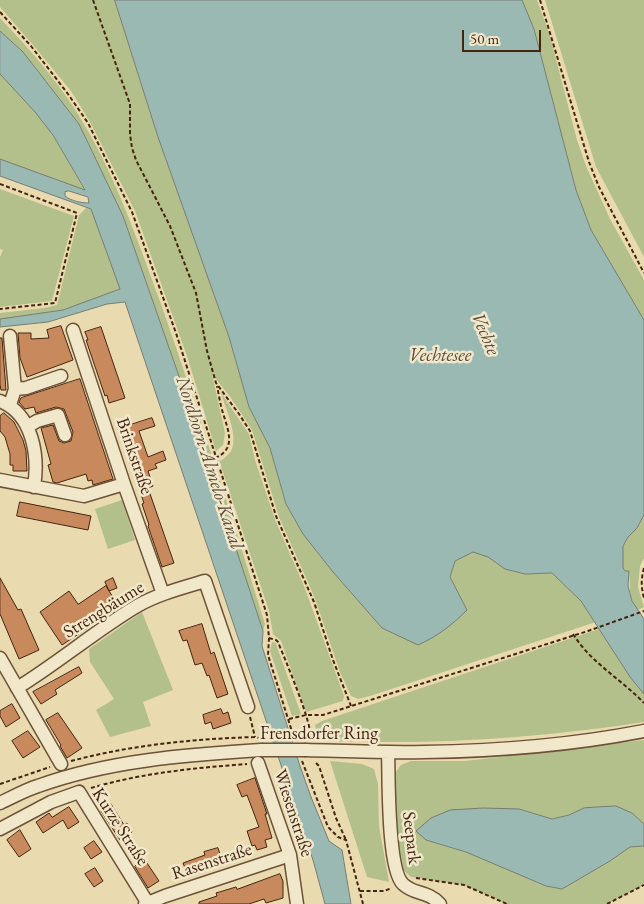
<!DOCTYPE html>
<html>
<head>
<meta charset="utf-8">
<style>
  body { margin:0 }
  #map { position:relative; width:644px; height:904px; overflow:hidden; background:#e9daaf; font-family:"EB Garamond",serif }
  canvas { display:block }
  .scale { position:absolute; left:462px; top:30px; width:79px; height:22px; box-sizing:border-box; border:2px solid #452410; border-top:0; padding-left:6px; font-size:15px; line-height:18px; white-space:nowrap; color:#452410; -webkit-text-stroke:4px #f1e7cb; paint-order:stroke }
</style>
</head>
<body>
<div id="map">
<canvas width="644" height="904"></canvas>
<div class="scale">50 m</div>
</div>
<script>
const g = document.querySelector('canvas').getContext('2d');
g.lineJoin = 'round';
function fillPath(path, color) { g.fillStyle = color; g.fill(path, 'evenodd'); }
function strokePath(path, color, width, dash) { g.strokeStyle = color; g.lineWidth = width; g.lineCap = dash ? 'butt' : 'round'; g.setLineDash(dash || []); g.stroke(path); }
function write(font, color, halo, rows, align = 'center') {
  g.font = font + ' "EB Garamond",serif'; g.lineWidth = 5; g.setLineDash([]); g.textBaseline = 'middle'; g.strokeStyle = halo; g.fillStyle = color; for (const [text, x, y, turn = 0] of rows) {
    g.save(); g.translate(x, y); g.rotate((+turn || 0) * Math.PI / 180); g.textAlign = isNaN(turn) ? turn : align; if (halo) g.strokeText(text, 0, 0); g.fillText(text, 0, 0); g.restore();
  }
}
fillPath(new Path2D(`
  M0,0H115L158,137L229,337L249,407L270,448L286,504L303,534L333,572L382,628L418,645L467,610L450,577L455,561L473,552L488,557L505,569L525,574L552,573L581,601L596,622L370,696L358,699L351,696L340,672L314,596L279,517L252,430L231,398L212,374L225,433L223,445L216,451L187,356L135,211L90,122L71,91L33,45L0,7Z
  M522,0H537L550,36L577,140L586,166L610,219L644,280V320L591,230L576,190L534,29Z
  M545,0H644V257L596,167Z
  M0,18C30,49 62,86 84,124C117,180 139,244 161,304C198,410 232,517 265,624L263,631L180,379L123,216L79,124L23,52L0,31Z
  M0,74L35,112L53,135L85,191L0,159Z
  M0,189L74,216L52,301L0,307V257L3,250L0,249Z
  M86,208L91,209L121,289L63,310L0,319V313L44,308L57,305L79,215Z
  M221,393L249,434L255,460L276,522L304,586L344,696L343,701L306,712L281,641L273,634L269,611L219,460L221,461C225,457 230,454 232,449C238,435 225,407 221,393Z
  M122,500L135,540L108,549L95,509Z
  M644,515V558L640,566L638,587L644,607L638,610C627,595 631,588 629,571H625L623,568V546L628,537L637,528Z
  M142,612L173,690L143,702L151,726L110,737L96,710L114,699L90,662L89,649Z
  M599,629L630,677L644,694V722C586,731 528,737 469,740C419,743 370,742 320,741L315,725L322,721Z
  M272,642L276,643L277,647L301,714L292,716L270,651Z
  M644,740V824L632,813L584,808L569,815L552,819L519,809L426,840L466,852L546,886L562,889L610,861L630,847L644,846V885L607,904H507L464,885L411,877L400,867L395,835L393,776L401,765L411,761H465Z
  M330,761L362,764L374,769L378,784L379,826L389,882L367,877Z`), '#b4c08c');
const water = new Path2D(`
  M115,0H522L534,29L576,190L591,230L644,320V515L637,528L628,537L623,546V568L625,571H629L628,586L632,601L644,619V694L630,677L581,601L552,573L525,574L505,569L488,557L473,552L455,561L450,577L467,610C452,625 438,636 418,645L382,628L333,572L303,534L286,504L270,448L249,407L229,337L158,137Z
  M0,31L23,52L79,124L123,216L180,379L246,579L263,631L262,646L300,766L311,797L329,841L342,850L351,904H325L313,860L125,302L107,304L48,322L0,327V319L63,310L120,289L91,209L0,176V159L85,190L53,135L35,112L0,74ZM69,191L88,197L89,203C82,203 71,201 65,196V192Z
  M616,806L632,813L644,824V846L630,847L610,861L562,889L546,886L466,852L426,840L416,831L431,818L450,810L483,808L519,809L552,819L569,815L584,808Z`);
fillPath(water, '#9ab9b3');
strokePath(water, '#787d72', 1);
const building = new Path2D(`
  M61,326L73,360L27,377L20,358L18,333H31V339L49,338L47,330Z
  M101,327L125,398L109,403L107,395L105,396L86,340H88L85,332Z
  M0,338H2L6,390H1L0,385Z
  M80,379L113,479L93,485L92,480L88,481L86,474L57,483L53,482L48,465L51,464L41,428L53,425L59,441L64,443L71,441L73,432L64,409L56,407L36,413L34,407L25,409L19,402L21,398Z
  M4,413L14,422L23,440L26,451L27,471H13V465H10V454L5,437L0,431V416Z
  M152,418L155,426L139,431L148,457L163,451L166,460L155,464L157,468L148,471L153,486L148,488L174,563L162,567L148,526L149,525L142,504L144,503L118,429Z
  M20,502L91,516L88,530L17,516Z
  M0,578L18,610L21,609L39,650L19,659L0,614Z
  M113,578L117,588L109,591L105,582Z
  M106,586L119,607L62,645L40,612L69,591L78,604Z
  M202,624L211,654L214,652L228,694L217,698L209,675L207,676L202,663L195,665L187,640L183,641L179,631Z
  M79,667L82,673L55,690L57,694L41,704L33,692Z
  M12,704L20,718L6,727L0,716V711Z
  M221,709L223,714L228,712L231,723L213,729L211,722L205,724L203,715Z
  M58,713L82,748L67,758L60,746L61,745L46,720Z
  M28,731L40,747L23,758L12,741Z
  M255,778L267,814H265L272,838L265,840L267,847L257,850L255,845L252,846L247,831L259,827L247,795L242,797L237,785Z
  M111,804L124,825L127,823L132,832L120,840L101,811Z
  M69,807L79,822L68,829L63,820L43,833L36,822L49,813L52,817Z
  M20,830L31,849L19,857L7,840Z
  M94,841L102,852L91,859L84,848Z
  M218,848L223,864L188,876L183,863L205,855L204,852Z
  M143,857L159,881L148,888L135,867Z
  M95,868L103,881L94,887L85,874Z
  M280,874L283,881V898L266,903L264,899L249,904H199V902L217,896L216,893L236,887L237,889Z`);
fillPath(building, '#c88a5c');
strokePath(building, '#452410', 1);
const minor = new Path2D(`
  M73,330L124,484L163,594
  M15,389L26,388L61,376
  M0,401C33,414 39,456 34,487
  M10,405L15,389L10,336
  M27,427L37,421L58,415L65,435
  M0,480L84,496L124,484
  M0,658L61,764
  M17,688C58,663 95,631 137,606C158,594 182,588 205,581L248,707
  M306,750C345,751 384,753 424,752C497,751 572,745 644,731
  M388,752C389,776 387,869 403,884C414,895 427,890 440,904
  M258,763L290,855L297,904
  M0,803C13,797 25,790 38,786C110,760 187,755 262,750
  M0,829L51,802L79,792L147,902
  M145,904L165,896L290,855`);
strokePath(minor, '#6e5238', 15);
strokePath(new Path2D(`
  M93,0L130,104V134L132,148L136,160L170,226L196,293L207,351L216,383L239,414L250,431L276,516L314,602L333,660L351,706
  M540,0L589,162L599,187L644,273
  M0,12L31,46L68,94L88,123L132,212L176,333L267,615L269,638L268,655L294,738
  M0,184L77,213L55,303L0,309
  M215,458C237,449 228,430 223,413C220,404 219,395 217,386
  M644,568C641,579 641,587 644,598
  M573,634C591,663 621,679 644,703
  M269,638L276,640L278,642C284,657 314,727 310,738
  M250,717L255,737
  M289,719L306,715H323L588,631L644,611
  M71,761C132,745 192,739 255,737L259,738
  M302,761L328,827L338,837L346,840L363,904
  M316,763L319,766L336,818L346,840
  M0,784L50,767
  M91,788C142,773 194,768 247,764
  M416,878L464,885L507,904
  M360,891H384L392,888
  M607,904L644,885`), '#452410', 2, [4, 2.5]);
strokePath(minor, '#f1e7cb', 12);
const minorBridge = new Path2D(`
  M262,750H306`);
strokePath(minorBridge, '#6e5238', 15, []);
strokePath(minorBridge, '#f1e7cb', 12);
write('18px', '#452410', '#f1e7cb', [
  ["Brinkstraße",134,456,71],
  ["Strengbäume",104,610,-32],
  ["Frensdorfer Ring",319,734],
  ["Wiesenstraße",293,813,72],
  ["Kurze Straße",120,827,57],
  ["Seepark",411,838,83],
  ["Rasenstraße",212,862,-18]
]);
write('italic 19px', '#5a4939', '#f1e7cb', [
  ["Vechte",485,334,67],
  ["Vechtesee",440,356],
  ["Nordhorn-Almelo-Kanal",209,463,72]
]);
</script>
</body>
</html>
